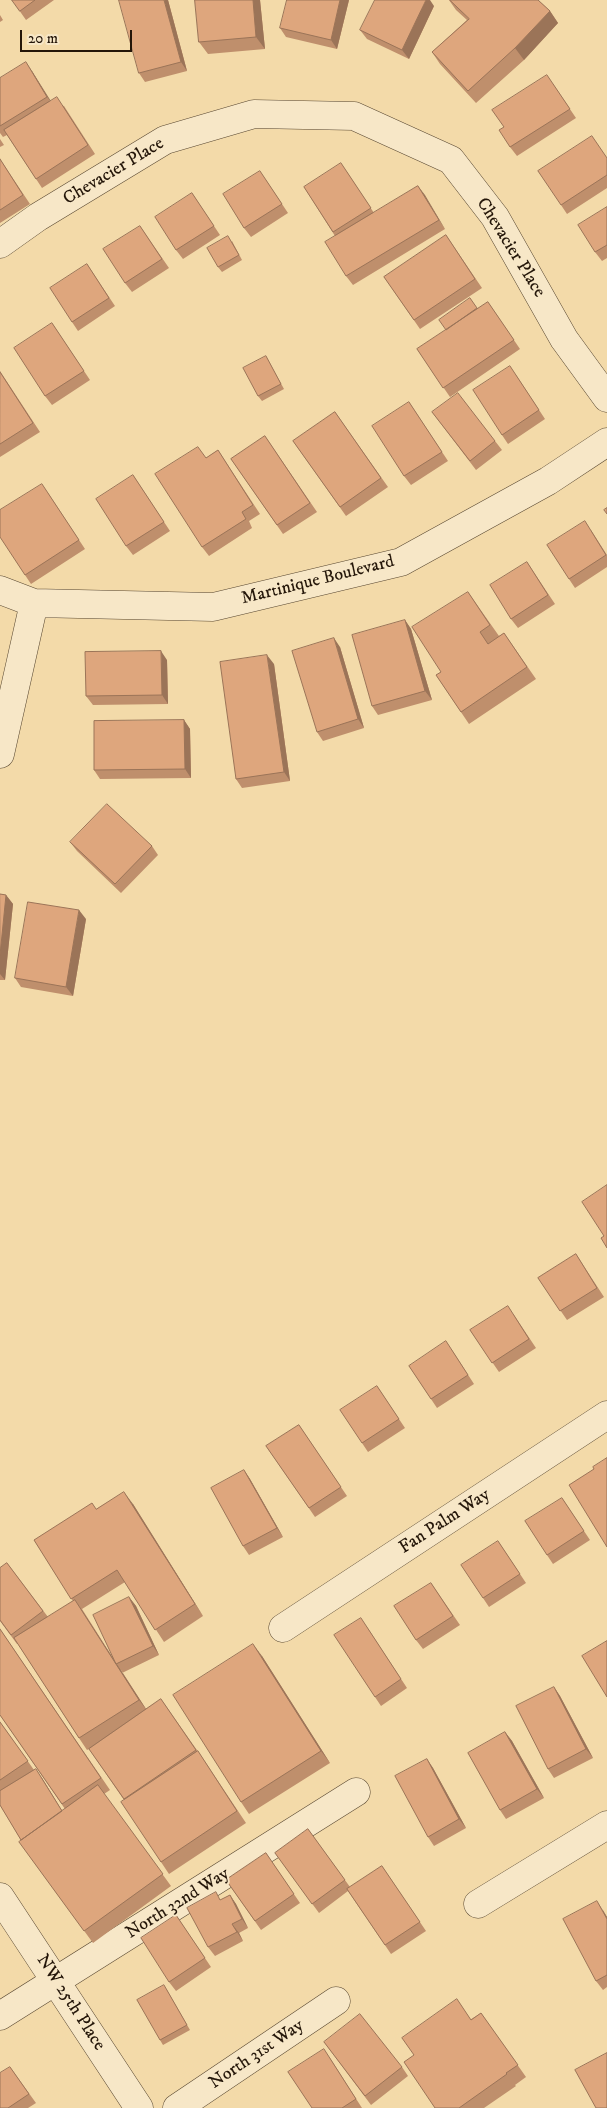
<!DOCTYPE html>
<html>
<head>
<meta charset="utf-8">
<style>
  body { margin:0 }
  #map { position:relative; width:607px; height:2108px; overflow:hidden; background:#f3daa9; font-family:"IM FELL DW Pica",serif }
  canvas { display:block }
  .scale { position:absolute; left:20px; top:30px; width:112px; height:22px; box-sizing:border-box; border:2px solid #241609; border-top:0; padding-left:6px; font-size:15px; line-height:18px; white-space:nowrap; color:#241609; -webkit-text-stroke:4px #f7e7c7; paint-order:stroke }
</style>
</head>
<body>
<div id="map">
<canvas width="607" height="2108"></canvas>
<div class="scale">20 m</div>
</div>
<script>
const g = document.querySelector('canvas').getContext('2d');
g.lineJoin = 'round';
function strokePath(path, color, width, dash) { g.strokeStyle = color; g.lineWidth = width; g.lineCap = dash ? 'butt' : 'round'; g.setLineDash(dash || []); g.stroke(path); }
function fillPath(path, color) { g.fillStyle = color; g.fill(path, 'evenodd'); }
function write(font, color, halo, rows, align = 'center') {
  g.font = font + ' "IM FELL DW Pica",serif'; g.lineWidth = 4; g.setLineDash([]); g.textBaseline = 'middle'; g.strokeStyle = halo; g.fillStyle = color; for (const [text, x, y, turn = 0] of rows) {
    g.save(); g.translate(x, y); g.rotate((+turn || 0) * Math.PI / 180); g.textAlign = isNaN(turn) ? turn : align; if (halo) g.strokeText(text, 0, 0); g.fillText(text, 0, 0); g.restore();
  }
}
const minor = new Path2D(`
  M0,244L38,217L165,140L254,114L354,116L451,160L495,217L564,339L607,398
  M0,590L34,603L213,607L401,562L548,481L607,442
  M0,754L34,603
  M283,1628L607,1415
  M0,1897L139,2108
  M478,1904L607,1825
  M0,2016L356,1792
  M177,2108L336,2001`);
strokePath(minor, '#584731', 29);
strokePath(minor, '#f7e7c7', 28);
fillPath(new Path2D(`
  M12,0H54L26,20Z
  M168,0L187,71L145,82L139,73Z
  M195,0H260L265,49L208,54L199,42Z
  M349,0L337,49L286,37L280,28Z
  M449,0H538L550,11L558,23L524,60L476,103L440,64L432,52L467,20L456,10Z
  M434,6L409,59L367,39L360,30Z
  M0,15L3,20L0,22Z
  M32,71L50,101L64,106L95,154L42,188L7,135L3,137L0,133V78Z
  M553,84L576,118L517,156L510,147L504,127Z
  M0,139L4,145L0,147Z
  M607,158V188L567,214L561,205Z
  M0,159L30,204L0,223Z
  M347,172L374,213L418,186L445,229L353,285L346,276L335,236L304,187Z
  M266,180L288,213L251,237L244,228Z
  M192,193L220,235L183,259L176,250Z
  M607,207V258L602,261L595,252Z
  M140,226L169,268L132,292L125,283Z
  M446,235L482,288L420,329L384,277Z
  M232,241L242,260L222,272L218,267Z
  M87,264L115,306L78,331L72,322Z
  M470,298L477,309L488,302L520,349L450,397L417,349L446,330Z
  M52,323L90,380L52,405L45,396Z
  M266,356L284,389L262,401L258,396Z
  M0,371L40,432L0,457Z
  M516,375L545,419L508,444L502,435Z
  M409,402L448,461L411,485L404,476Z
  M335,412L388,487L346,516L293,441Z
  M432,412L495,441L502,450L476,470Z
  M265,436L317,512L283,534L231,459Z
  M218,450L260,514L249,521L252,528L209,556L202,547L206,458Z
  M133,475L170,531L133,555L126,546Z
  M48,493L85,549L31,584L25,575Z
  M591,530L607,555V567L575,588L569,579Z
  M527,562L555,604L518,628L511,619Z
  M468,592L499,636L504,633L536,679L469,724L436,675L441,672Z
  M405,620L411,629L432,700L378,715L372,706Z
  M340,647L364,728L323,741L317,732Z
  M167,660L168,704L93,705L86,696Z
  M274,664L290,781L242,788L236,779Z
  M184,720L190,729L191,778L100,779L94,770Z
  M70,842L152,846L158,855L121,893L77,851Z
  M0,894L6,895L13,904L5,980H0Z
  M86,919L73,996L21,987L15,978Z
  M576,1254L604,1297L567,1320L538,1278Z
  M514,1315L536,1348L499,1372L470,1330Z
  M452,1350L474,1384L437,1408L409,1366Z
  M377,1386L405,1428L368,1452L362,1443Z
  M299,1425L347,1496L315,1517L266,1446Z
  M244,1470L250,1479L283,1537L249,1555L243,1546Z
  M562,1498L590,1540L553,1564L547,1555Z
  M133,1504L203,1616L164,1642L125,1582L82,1609L115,1661L129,1597L136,1606L159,1655L122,1673L121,1670L146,1709L161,1699L206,1763L246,1823L169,1874L161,1862L124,1800L89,1749L87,1750L79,1738L18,1644H17L0,1621V1568L7,1563L48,1617L73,1601L34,1540L96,1509Z
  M498,1541L526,1583L489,1607L483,1598Z
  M431,1583L460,1625L423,1649L416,1640Z
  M367,1627L407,1688L381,1706L375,1697Z
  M0,1629L110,1790L104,1794L171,1886L93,1943L28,1854L21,1840L0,1805V1722L34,1770L42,1778L62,1811L65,1809L0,1715Z
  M262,1656L330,1763L249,1814L241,1802Z
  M554,1687L560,1696L593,1758L554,1778L548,1769Z
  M505,1732L512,1741L544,1798L506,1819L500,1810Z
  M427,1759L433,1768L466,1828L434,1846L428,1837Z
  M308,1829L350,1887L382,1866L426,1931L391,1954L348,1891L319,1913L275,1853Z
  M266,1853L300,1903L261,1930L226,1880Z
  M230,1895L236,1904L248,1928L239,1933L243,1941L215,1956L208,1947L221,1900Z
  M603,1910L607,1917V1987L603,1990L596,1981Z
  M176,1915L211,1967L176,1991L169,1982Z
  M167,1990L190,2030L163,2045L160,2040Z
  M481,2013L526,2077L515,2085L516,2086L484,2108H435L414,2055Z
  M324,2042L402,2067L408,2076L371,2105Z
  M330,2058L362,2108H312Z
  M10,2067L36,2103L28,2108H0Z`), '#bf8f6c');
fillPath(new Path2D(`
  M164,0H168L187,71L181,62Z
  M253,0H260L265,49L256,37Z
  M340,0H349L337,49L331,40Z
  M426,0H430L434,6L409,59L402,50Z
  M550,11L558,23L524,60L515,48Z
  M26,62L32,71L54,106L47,97Z
  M418,186L425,195L445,229L439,220Z
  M405,620L411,629L432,700L425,691Z
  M334,638L340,647L364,728L358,719Z
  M161,651L167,660L168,704L162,695Z
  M267,655L274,664L290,781L284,772Z
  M184,720L190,729L191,778L185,769Z
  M6,895L13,904L5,980L0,974V955Z
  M79,910L86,919L73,996L66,987Z
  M244,1470L250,1479L283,1537L277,1528Z
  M124,1492L133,1504L203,1616L195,1604Z
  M129,1597L136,1606L159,1655L153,1646Z
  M75,1600L83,1612L148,1712L139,1700Z
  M253,1644L262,1656L330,1763L321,1751Z
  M554,1687L560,1696L593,1758L586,1749Z
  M505,1732L512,1741L544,1798L537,1789Z
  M427,1759L433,1768L466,1828L459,1819Z
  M36,1769L42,1778L69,1822L63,1813Z
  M230,1895L236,1904L248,1928L242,1919Z
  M597,1901L607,1917V1919Z
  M232,1924L239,1933L243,1941L237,1932Z`), '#9b7458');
const building = new Path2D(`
  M12,0H35L20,11Z
  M119,0H164L181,62L139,73Z
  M195,0H253L256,37L199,42Z
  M287,0H340L331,40L280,28Z
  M375,0H426L402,50L360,30Z
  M450,0H538L550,11L515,48L468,91L432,52L469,19Z
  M26,62L47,97L0,126V78Z
  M547,75L570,109L510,147L499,130L504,127L492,110Z
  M57,97L88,145L36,179L4,130Z
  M592,136L607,158V175L561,205L538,171Z
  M0,159L23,195L0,210Z
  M341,163L371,208L333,232L304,187Z
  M260,171L282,204L244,228L223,194Z
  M418,186L439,220L346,276L325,242Z
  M192,193L214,226L176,250L155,217Z
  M607,207V245L595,252L578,225Z
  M140,226L162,259L125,283L103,249Z
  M446,235L475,279L414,320L384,277Z
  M228,236L239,255L218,267L207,248Z
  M87,264L109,298L72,322L50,288Z
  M470,298L477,308L446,330L439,320Z
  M488,302L514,340L443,388L417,349Z
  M52,323L84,371L45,396L14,348Z
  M266,356L281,384L258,396L243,368Z
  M510,366L539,410L502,435L473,390Z
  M0,372L33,423L0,444Z
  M458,393L495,441L470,461L432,412Z
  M409,402L442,452L404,476L372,426Z
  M335,412L381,478L340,507L293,441Z
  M265,436L310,503L277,525L231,459Z
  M198,447L206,458L218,450L253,505L242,512L246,519L202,547L155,474Z
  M133,475L164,522L126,546L96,499Z
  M42,484L79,540L25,575L0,537V510Z
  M607,508V514L604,510Z
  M585,521L606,555L569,579L547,545Z
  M527,562L548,595L511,619L490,585Z
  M468,592L490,625L480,632L488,644L504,633L527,667L461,712L436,675L441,672L412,627Z
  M405,620L425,691L372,706L352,635Z
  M334,638L358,719L317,732L292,651Z
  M161,651L162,695L86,696L85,652Z
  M267,655L284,772L236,779L220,662Z
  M184,720L185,769L94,770V721Z
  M107,804L152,846L115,884L70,842Z
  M0,894L6,895L0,955Z
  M28,902L79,910L66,987L15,978Z
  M607,1185V1248L601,1238L604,1236L582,1202Z
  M576,1254L597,1288L560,1311L538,1278Z
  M508,1306L529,1339L492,1363L470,1330Z
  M446,1341L468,1375L431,1399L409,1366Z
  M377,1386L399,1419L362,1443L340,1410Z
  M299,1425L341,1487L309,1508L266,1446Z
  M607,1458V1547L569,1485L594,1469L593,1467Z
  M244,1470L277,1528L243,1546L211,1488Z
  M124,1492L195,1604L155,1630L117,1570L71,1599L34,1540L92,1503L96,1509Z
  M562,1498L584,1531L547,1555L525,1521Z
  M498,1541L520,1574L483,1598L461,1565Z
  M7,1563L43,1611L11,1635L0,1620V1568Z
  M431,1583L453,1616L416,1640L394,1606Z
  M129,1597L153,1646L116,1664L93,1615Z
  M75,1600L139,1700L79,1738L14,1638Z
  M361,1618L401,1679L375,1697L334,1635Z
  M0,1629L101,1778L62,1804L0,1715Z
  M607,1641V1697L582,1656Z
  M253,1644L321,1751L241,1802L173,1695Z
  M554,1687L586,1749L548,1769L516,1706Z
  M161,1699L196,1750L124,1799L89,1749Z
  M0,1722L28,1761L0,1780Z
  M505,1732L537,1789L500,1810L468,1753Z
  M198,1751L237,1811L161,1862L121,1802Z
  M427,1759L459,1819L428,1837L395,1776Z
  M36,1769L62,1811L21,1840L0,1805V1791Z
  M98,1785L163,1874L84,1931L19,1842Z
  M308,1829L345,1880L312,1904L275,1853Z
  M266,1853L294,1894L255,1921L226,1880Z
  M382,1866L420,1922L385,1945L347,1889Z
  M216,1892L220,1900L230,1895L242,1919L232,1924L237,1932L208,1947L187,1908Z
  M597,1901L607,1919V1975L596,1981L563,1919Z
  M176,1915L205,1958L169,1982L141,1938Z
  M164,1985L187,2025L160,2040L137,2000Z
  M457,1999L471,2020L481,2013L518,2065L506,2073L507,2074L459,2108H435L404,2062L414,2055L402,2038Z
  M360,2014L402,2067L365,2096L324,2042Z
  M324,2049L356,2099L342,2108H312L288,2072Z
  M607,2053V2108H596L575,2070Z
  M10,2067L29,2094L8,2108H0V2073Z`);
fillPath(building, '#dea67d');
strokePath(building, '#9b7458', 1);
write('18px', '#241609', '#f7e7c7', [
  ["Chevacier Place",114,172,-31],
  ["Chevacier Place",510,248,58],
  ["Martinique Boulevard",318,581,-14],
  ["Fan Palm Way",445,1522,-33],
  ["North 32nd Way",178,1904,-32],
  ["NW 25th Place",70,2003,57],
  ["North 31st Way",257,2055,-34]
]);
</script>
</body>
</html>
